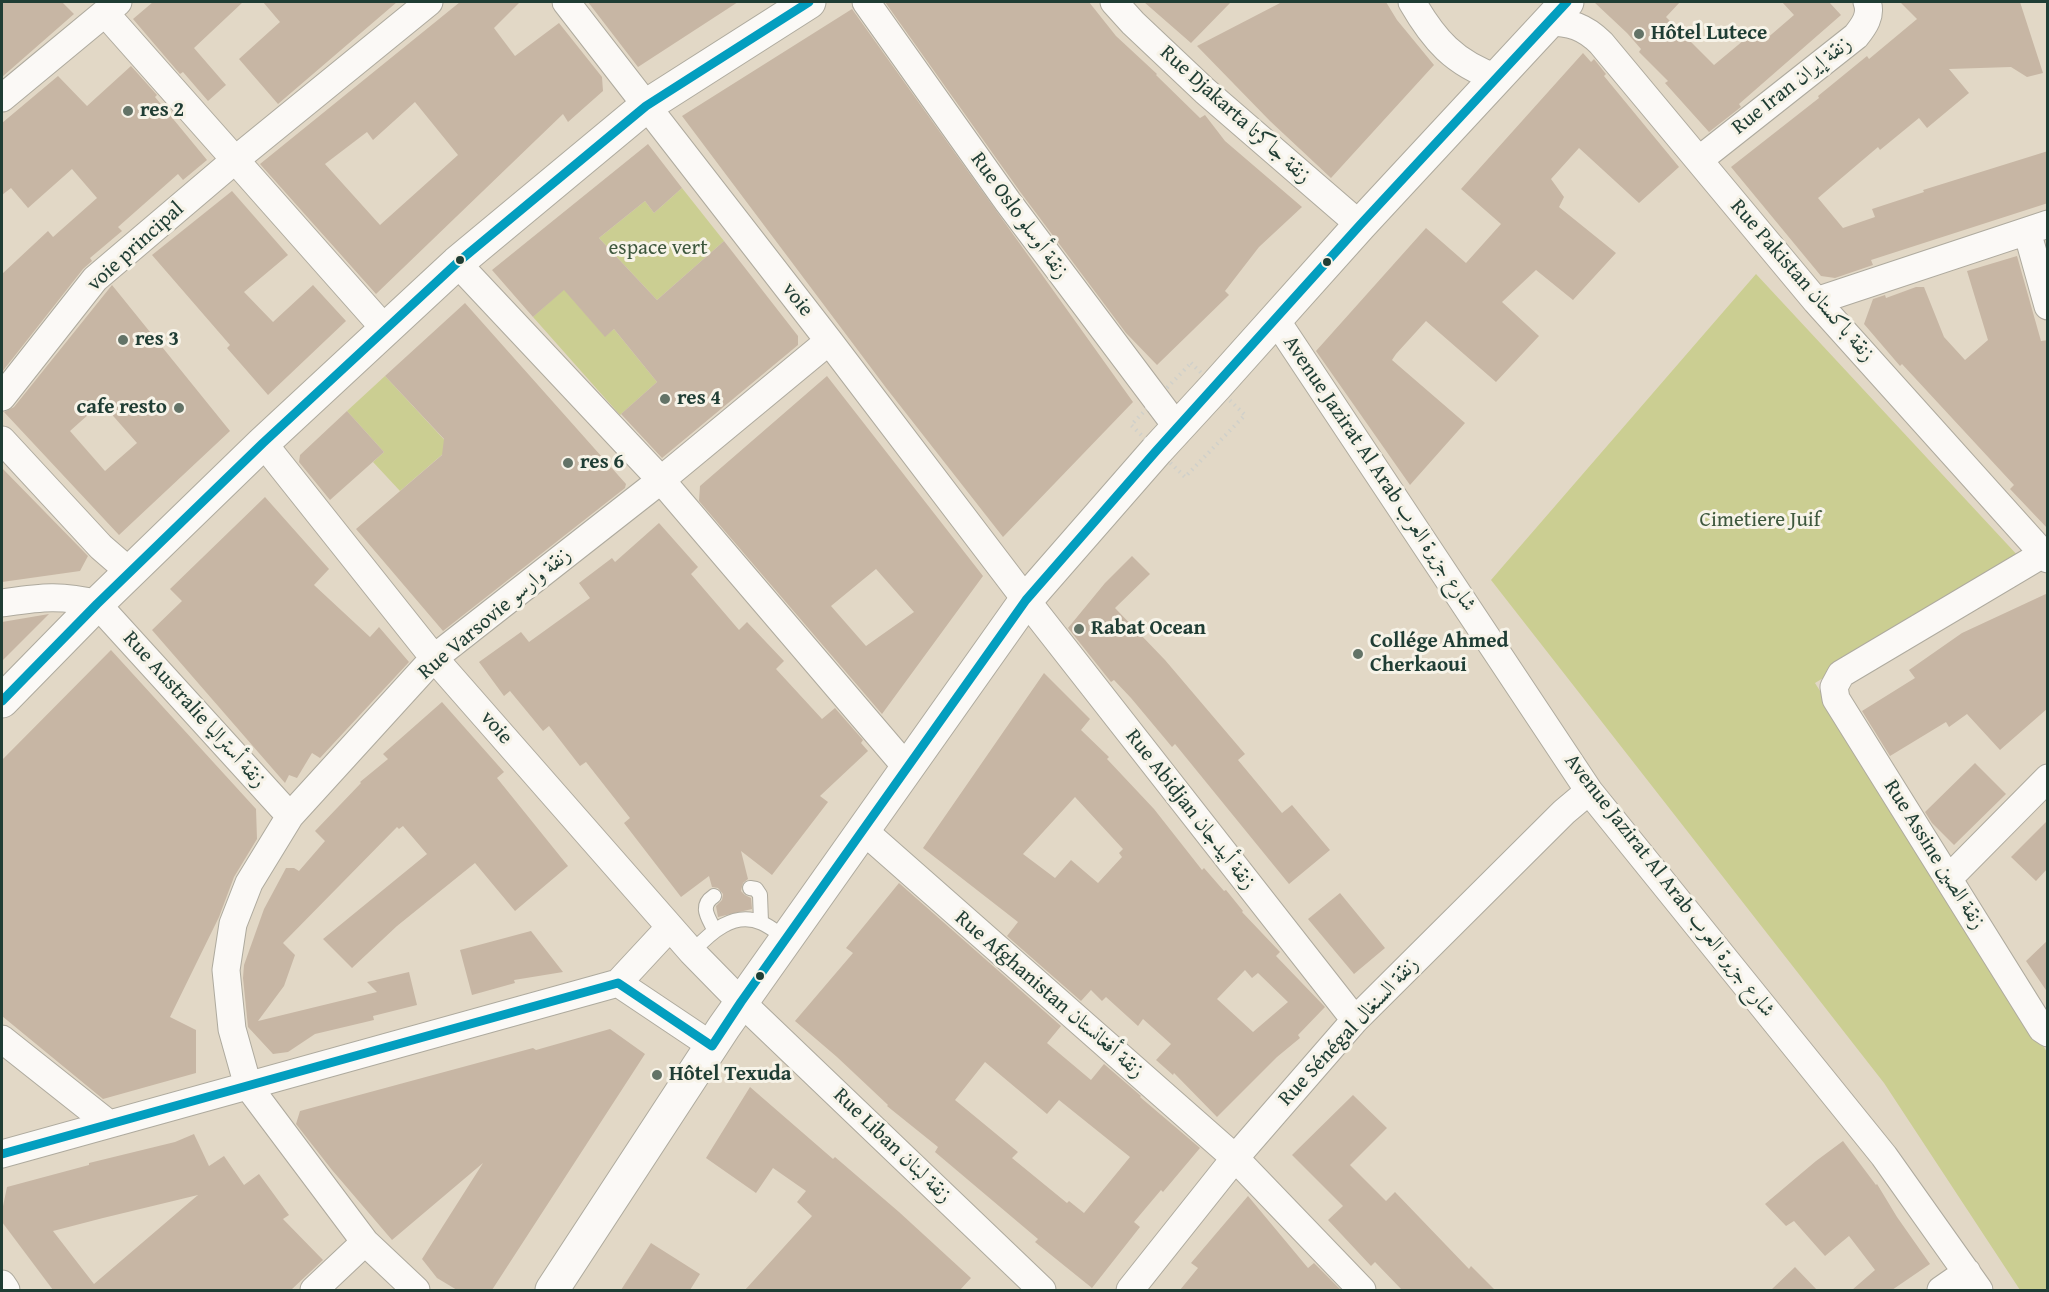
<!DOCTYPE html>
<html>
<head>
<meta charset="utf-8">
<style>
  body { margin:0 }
  #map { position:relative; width:2049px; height:1292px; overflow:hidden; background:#e2d8c6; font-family:"Gentium Book Plus",serif }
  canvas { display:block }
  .frame { position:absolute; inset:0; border:3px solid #1f3d34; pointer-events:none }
</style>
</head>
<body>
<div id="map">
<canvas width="2049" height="1292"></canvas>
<div class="frame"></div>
</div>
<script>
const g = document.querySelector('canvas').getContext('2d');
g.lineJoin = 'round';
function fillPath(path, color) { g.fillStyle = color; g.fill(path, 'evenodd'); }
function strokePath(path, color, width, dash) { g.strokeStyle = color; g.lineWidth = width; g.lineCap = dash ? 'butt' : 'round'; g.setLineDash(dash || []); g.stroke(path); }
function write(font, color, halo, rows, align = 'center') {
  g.font = font + ' "Gentium Book Plus",Amiri,serif'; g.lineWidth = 6; g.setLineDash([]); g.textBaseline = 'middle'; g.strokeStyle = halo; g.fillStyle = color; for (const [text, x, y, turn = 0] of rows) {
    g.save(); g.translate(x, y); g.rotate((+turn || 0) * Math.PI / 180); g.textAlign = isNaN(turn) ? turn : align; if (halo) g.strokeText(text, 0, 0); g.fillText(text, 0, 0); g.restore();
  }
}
fillPath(new Path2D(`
  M682,188L724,241L657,300L599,238L645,201L654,213Z
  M1756,274L2020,558L1815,683L2047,1052V1290H2020L1884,1083L1491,580Z
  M564,289L605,336L614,329L657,382L620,415L533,317Z
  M385,376L451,447L400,491L373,462L384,452L347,411Z`), '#cbce92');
fillPath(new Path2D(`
  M2,2H62L74,14L2,77Z
  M153,2H243L194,48L226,85L208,101L183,72L180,74L133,19Z
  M263,2H397L278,104L239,59L280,22Z
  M460,2H520L494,28L515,56L559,23L602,77L603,91L568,122L563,114L376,294L260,164ZM415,102L458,155L380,225L325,164L367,132L373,140Z
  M588,2H738L638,67Z
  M885,2H1089L1116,36L1157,74L1156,75L1200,118L1205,115L1225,141L1302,207L1259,247L1225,291L1229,295L1157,365L1126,333L1021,193Z
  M1144,2H1231L1191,43Z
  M1282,2H1386L1397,20L1434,65L1331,178L1270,121L1197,46Z
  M1594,2H1680L1666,17L1714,65L1756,30L1765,40L1794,15L1782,2H1829L1841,15L1739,104L1741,107L1709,132L1665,83L1668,81L1639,52L1641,49L1627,33Z
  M1900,2H2020L2043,73L2027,77L2011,67L1949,69L1969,93L1927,128L1919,118L1880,150L1878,147L1818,198L1843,228L1875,217L1872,209L1924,192L1923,190L2048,151V203L1871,260L1873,265L1835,278L1821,276L1731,167L1819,98L1818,96L1867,56L1869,59L1917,19Z
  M852,9L1133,402L1003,537L887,389L682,116Z
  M1583,53L1591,62L1594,59L1606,74L1604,76L1679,167L1639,203L1579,148L1551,179L1564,197L1559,207L1616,253L1573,300L1536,270L1502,302L1539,336L1496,382L1426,321L1396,354L1392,360L1465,423L1410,485L1316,351L1426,228L1466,263L1501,224L1461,189Z
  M131,66L157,95L155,97L207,160L183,180L178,174L118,227L122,231L90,258L92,261L83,269L2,372V274L48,231L53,237L97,198L72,169L28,208L11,188L2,195V123L58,76L87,106Z
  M648,144L682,188L654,213L645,201L599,238L657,300L724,241L798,336V345L662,458L621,414L657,382L614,329L605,337L564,290L533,317L492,270Z
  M232,191L288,255L244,292L273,322L313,285L346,321L268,395L227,348L230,345L152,255Z
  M2017,256L2041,341L2048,340V529L2010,489L2014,485L1902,364L1900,366L1864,324L1873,299L1885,295L1886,298L1916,287H1924L1944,337L1965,360L1988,340L1967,271Z
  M112,285L230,431L119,535L4,412L14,407ZM99,405L104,411L107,409L137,443L105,471L70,431Z
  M465,303L626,484L625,488L443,631L356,529L442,455L444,439L385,376Z
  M827,376L983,576L882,714L699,501L700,486ZM876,569L914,612L866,646L831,606Z
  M347,411L384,452L330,500L299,462L300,455Z
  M2,468L88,556L80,571L2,582Z
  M265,497L329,569L314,585L370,637L379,627L409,662L320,758L312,753L297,778L289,775L285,783L152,630L182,601L170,589Z
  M659,523L698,567L691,574L739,630L747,622L784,661L776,669L822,719L835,708L863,740L861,743L868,751L820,796L828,802L772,875L741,851L748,879L743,883L741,891L745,895L751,898L752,909L718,917L716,906L722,900L723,894L718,888L712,887L709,876L681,897L624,823L630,818L586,762L580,766L549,726L543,731L510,691L504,696L479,662L521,632L529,642L590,598L579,583L612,558L615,562Z
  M1132,556L1150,574L1115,608L1165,660L1245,754L1238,760L1282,813L1292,805L1330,850L1289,884L1175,744L1172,747L1131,698L1114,680L1111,682L1068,628L1105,583Z
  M2048,593V708L2000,750L1967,714L1949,727L1946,722L1890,756L1862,711L1915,678L1909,670L1962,633Z
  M49,614L2,661V622Z
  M111,650L256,809L257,839L234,877L219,917L170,1017L196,1030V1073L103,1099L2,1016V760Z
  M1044,673L1090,719L1081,730L1109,757L1107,759L1154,809L1202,870L1204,868L1224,891L1226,890L1243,911L1242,912L1280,952L1276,956L1325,1007L1298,1035L1300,1038L1277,1057L1217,1117L1174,1073L1173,1075L1156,1060L1171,1044L1143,1019L1138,1026L1106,997L1102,1001L1091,990L1081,1001L1007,936L1018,922L923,848ZM1075,797L1123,849L1119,853L1122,857L1098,883L1071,860L1055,878L1023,854ZM1245,970L1252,978L1258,973L1288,1002L1253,1032L1217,999Z
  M442,702L504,772L497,778L568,866L515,911L475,863L397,926L352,968L323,939L427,854L403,826L399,829L397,827L283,943L295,955L284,986L258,1021L377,992L367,982L409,972L417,1005L373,1016L374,1020L315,1034L288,1052L273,1054L248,1027L243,978L244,965L264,909L286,868H294L299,871L325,841L315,831L361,783L360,782L388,759L383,754Z
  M1975,763L2006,794L1954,845L1932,823L1925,812Z
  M2048,820V868L2036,881L2011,857Z
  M899,883L1061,1026L1047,1043L1091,1080L1104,1064L1141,1096L1140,1097L1200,1148L1163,1192L1161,1190L1134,1222L1140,1227L1092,1288L1035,1242L1038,1239L935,1152L938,1147L887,1106L888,1105L837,1057L795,1021L853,953L846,948ZM985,1062L1047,1114L1059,1100L1130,1157L1084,1213L1069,1201L1067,1203L1012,1158L1018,1152L955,1100Z
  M1340,893L1385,948L1354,974L1308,919Z
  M531,931L563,972L514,980L515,983L472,995L460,950Z
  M2048,940V993L2026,961Z
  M610,1029L645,1054L492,1290H457L437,1278L422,1259L483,1163L392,1240L332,1170L296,1124L300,1111L533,1048L536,1050Z
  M750,1087L833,1159L835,1157L899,1212L971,1278L960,1290H745L812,1216L797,1202L806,1191L773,1168L756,1193L706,1158Z
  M1353,1095L1387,1128L1350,1165L1386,1201L1395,1192L1469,1269L1471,1266L1495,1290H1402L1375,1262L1371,1266L1328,1220L1343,1206L1292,1155Z
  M194,1134L209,1166L224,1156L244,1185L259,1174L289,1215L283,1219L323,1260L291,1290H53L2,1222V1211L7,1187L89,1165V1163L175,1142ZM198,1195L94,1284L53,1231L103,1218Z
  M1843,1141L1876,1185L1877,1184L1897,1217L1930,1264L1892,1290H1852L1875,1270L1849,1236L1825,1256L1794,1221L1786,1226L1765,1204L1816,1161Z
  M1248,1196L1308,1268L1314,1263L1341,1290H1180L1198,1268L1191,1263Z
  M651,1243L700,1274L690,1290H621Z
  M1795,1267L1817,1290H1771Z`), '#c7b6a4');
const service = new Path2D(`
  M750,888L756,889L760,895L761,922
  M714,896C699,906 708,917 714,929
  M692,952C710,933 734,910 762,923C771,927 779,934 787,939`);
const minor = new Path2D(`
  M566,2L829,341L1026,600L1355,1020
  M866,2L1008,202L1177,427
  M1114,2L1133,23L1205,91L1360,225
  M1412,2C1434,40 1454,63 1497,78
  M105,13L385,329
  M1548,22C1570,22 1585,27 1601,43L1816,301L2048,559
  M2,98L118,2
  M1699,160L1856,36C1864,26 1872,15 1867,2
  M2027,231L2048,306
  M457,263L661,480L908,769
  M1816,301L2048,224
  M1276,320L1589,791L1884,1156L1979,1290
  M2,397L95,279L235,160L429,2
  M2,440L101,547L131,573
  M263,443L434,658L692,952L741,1002L1042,1290
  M2048,551L1841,674L1834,687L1836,699L2042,1029L2048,1033
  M2,603C38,598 60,594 97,604L290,816
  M864,831L1235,1158L1362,1290
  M1949,878L2048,778
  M618,983L712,1046
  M618,983L670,927
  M2,1039L109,1124
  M2,1154L618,983
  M2,1284L6,1290
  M314,1290L365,1242
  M416,1290L365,1242L248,1086L232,1029L226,970L233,924L249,883L290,816L434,658L661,480L829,341
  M1130,1290L1235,1158L1355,1020L1564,812L1589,791
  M1941,1290L1967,1272`);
const tertiary = new Path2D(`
  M2,701L97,604L263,443L457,263L646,106L809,2
  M552,1290L724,1027L1026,600L1157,450L1215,387L1360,225L1567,2`);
strokePath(service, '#aeaa9e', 16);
strokePath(minor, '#aeaa9e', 29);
strokePath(tertiary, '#aeaa9e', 35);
strokePath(new Path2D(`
  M1191,363L1245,415L1185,477L1131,425Z`), '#d0d0ca', 4, [1.5, 4.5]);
strokePath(service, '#fbf9f6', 14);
strokePath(minor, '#fbf9f6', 27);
strokePath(tertiary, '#fbf9f6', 33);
strokePath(new Path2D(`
  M2,701L97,604L263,443L457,263L646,106L809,2
  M2,1154L618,983L712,1046L741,1002L1026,600L1157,450L1360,225L1567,2`), '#039ebf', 9);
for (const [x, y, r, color] of [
  [1639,34,6,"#637367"],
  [128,111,6,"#637367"],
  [460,260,5,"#1f3d34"],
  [1327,262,5,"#1f3d34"],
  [123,340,6,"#637367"],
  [665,399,6,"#637367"],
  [179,408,6,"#637367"],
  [568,463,6,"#637367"],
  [1079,629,6,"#637367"],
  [1358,654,6,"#637367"],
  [760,976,5,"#1f3d34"],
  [657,1075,6,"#637367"]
]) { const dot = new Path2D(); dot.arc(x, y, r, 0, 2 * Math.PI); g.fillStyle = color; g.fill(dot); strokePath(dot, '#f7f3e8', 2); }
write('bold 21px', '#1f3d34', '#f7f3e8', [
  ["Hôtel Lutece",1651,34],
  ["res 2",140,111],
  ["res 3",135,340],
  ["res 4",677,399],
  ["cafe resto",167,408,"right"],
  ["res 6",580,463],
  ["Rabat Ocean",1091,629],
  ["Collége Ahmed",1370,642],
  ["Cherkaoui",1370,666],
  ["Hôtel Texuda",669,1075]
], 'left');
write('21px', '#1f3d34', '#f7f3e8', [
  ["Rue Iran زنقة إيران",1792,86,-38],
  ["Rue Djakarta زنقة جاكرتا",1235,115,42],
  ["Rue Oslo زنقة أوسلو",1019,216,54],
  ["voie principal",136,247,-42],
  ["Rue Pakistan زنقة باكستان",1802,281,49],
  ["voie",797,300,52],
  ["Avenue Jazirat Al Arab شارع جزيرة العرب",1379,474,56],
  ["Rue Varsovie زنقة وارسو",495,614,-40],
  ["Rue Australie زنقة أستراليا",194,710,48],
  ["voie",496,728,49],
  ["Rue Abidjan زنقة أبيدجان",1190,810,52],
  ["Rue Assine زنقة الصين",1934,855,58],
  ["Avenue Jazirat Al Arab شارع جزيرة العرب",1669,886,52],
  ["Rue Afghanistan زنقة أفغانستان",1049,995,41],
  ["Rue Sénégal زنقة السنغال",1349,1032,-47],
  ["Rue Liban زنقة لبنان",892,1146,44]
]);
write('21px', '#3e583e', '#f7f3e8', [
  ["espace vert",658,249],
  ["Cimetiere Juif",1760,521]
]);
</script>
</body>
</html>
